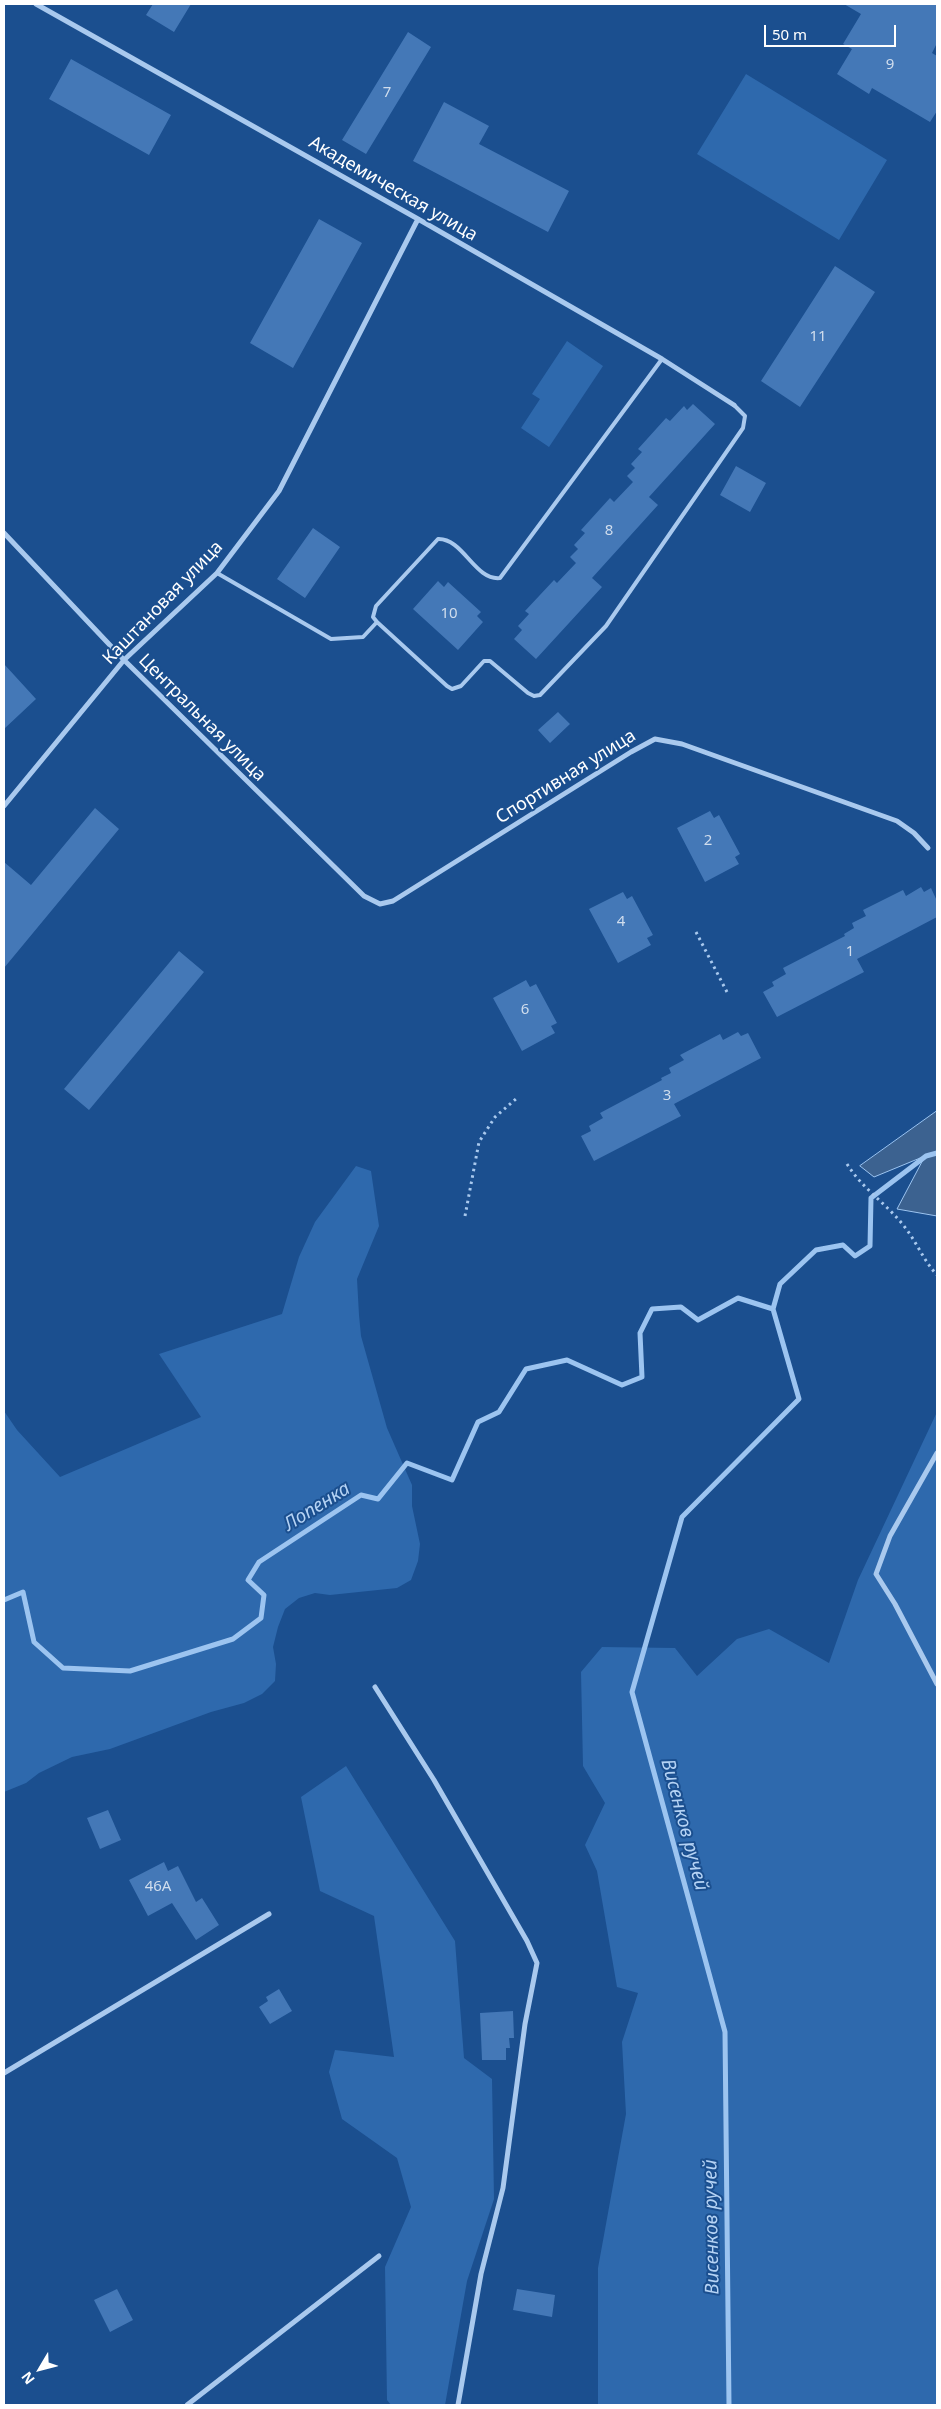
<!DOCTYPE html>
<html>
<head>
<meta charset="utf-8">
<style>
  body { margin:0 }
  #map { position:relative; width:941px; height:2409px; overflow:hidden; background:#1b4f8f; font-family:"Noto Sans",sans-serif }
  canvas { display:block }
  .frame { position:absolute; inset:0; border:5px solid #fff; pointer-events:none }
  .north { position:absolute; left:15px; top:2344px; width:50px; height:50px; -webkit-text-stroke:4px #1b4f8f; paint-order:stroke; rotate:233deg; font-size:14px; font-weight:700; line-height:20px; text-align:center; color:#fff }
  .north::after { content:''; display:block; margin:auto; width:18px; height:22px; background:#fff; clip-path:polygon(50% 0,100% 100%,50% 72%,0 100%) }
  .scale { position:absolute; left:764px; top:25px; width:132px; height:22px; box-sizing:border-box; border:2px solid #fff; border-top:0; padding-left:6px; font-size:15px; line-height:18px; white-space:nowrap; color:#fff; -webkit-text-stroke:4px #1b4f8f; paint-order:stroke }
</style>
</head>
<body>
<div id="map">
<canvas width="941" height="2409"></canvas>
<div class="frame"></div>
<div class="north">N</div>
<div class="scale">50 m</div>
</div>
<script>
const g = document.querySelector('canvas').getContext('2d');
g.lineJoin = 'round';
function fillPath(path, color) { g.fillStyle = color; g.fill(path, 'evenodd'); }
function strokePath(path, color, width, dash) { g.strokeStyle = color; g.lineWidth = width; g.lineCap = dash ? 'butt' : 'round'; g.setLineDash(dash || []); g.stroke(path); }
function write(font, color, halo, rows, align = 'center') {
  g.font = font + ' "Noto Sans",sans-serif'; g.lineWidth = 4; g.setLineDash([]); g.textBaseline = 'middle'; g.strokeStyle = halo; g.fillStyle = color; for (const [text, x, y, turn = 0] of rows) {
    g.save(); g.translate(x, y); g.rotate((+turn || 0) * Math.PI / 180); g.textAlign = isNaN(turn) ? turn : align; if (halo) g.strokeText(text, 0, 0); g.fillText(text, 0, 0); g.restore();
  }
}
fillPath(new Path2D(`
  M746,74L887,160L839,240L697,154Z
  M567,341L603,366L549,447L521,428L540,399L532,394Z
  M356,1166L371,1171L379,1226L357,1279L359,1315L361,1336L387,1428L412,1485V1506L420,1544L418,1561L411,1580L397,1588L330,1595L315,1593L299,1598L285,1609L278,1627L273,1647L276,1664L275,1681L262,1694L244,1703L211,1712L110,1749L72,1757L39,1773L26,1783L4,1792V1411L17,1430L60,1477L201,1417L159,1354L282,1314L299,1257L315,1222Z
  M937,1412V2405H598V2268L626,2114L622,2042L638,1993L617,1987L597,1871L585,1845L605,1803L583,1766L581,1672L602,1647L675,1648L697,1676L737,1639L769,1629L829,1663L858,1580Z
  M346,1766L455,1941L464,2058L492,2079L494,2199L467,2281L445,2405H391L387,2400L385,2267L411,2207L397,2158L342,2119L329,2072L335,2050L394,2057L374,1916L320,1891L301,1797Z`), '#2e69ad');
const water = new Path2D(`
  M937,1111V1216L897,1209L925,1156L874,1177L860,1166Z`);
fillPath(water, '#3c6290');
strokePath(water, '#9cc4f0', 1);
strokePath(new Path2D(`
  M4,1600L23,1592L34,1642L63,1668L130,1671L233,1639L261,1618L264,1595L248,1580L259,1562L361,1495L378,1499L407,1463L452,1480L478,1422L499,1412L526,1369L567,1360L622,1385L642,1377L640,1333L652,1309L681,1307L698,1320L738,1298L773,1309L780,1284L816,1250L843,1245L855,1256L870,1246L871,1198L926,1156L937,1153
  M729,2405L725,2032L632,1692L682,1517L799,1399L773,1309`), '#9cc4f0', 5);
fillPath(new Path2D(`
  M153,4H191L174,32L146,15Z
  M844,4H937V43L932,53L937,56V111L930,122L872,88L869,94L837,74L852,49L843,44L861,14Z
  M408,32L431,47L366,154L342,140Z
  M71,59L171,115L149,155L49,99Z
  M444,102L489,126L479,144L569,191L548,232L413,161Z
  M319,219L362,243L293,368L250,343Z
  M835,266L875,292L800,407L761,381Z
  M693,404L715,424L649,497L658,505L592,578L602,587L536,659L514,639L522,630L518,626L529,614L525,611L554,580L557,583L576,563L570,557L578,549L574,545L585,533L581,530L610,498L614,502L633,482L627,476L635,468L631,464L642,452L638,449L666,418L670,421L684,406L687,410Z
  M736,466L766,483L750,512L720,495Z
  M313,528L340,547L305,598L277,579Z
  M438,581L444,587L448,582L481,612L477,616L483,622L458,650L413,609Z
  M4,664L36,699L4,729Z
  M558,712L570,724L550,743L538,730Z
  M95,808L119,829L4,968V862L31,885Z
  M710,811L714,818L719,815L740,854L735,857L739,864L705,882L677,828Z
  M921,887L924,892L931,888L937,901V917L857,959L864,972L777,1017L763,992L774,986L772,982L786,974L783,968L845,936L844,934L854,928L852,923L866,916L863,910L903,890L906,896Z
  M623,892L627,899L632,896L653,935L647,938L651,945L618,963L589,909Z
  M179,951L204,972L89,1110L64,1089Z
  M526,980L530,987L536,984L557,1023L551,1026L555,1033L522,1051L493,998Z
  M738,1032L741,1036L748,1033L761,1058L674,1104L681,1116L594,1161L581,1136L591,1131L589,1126L603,1118L600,1113L662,1080L661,1078L671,1073L669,1068L684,1060L680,1055L720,1034L723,1040Z
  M108,1810L121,1840L100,1849L87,1818Z
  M164,1862L168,1871L178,1866L196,1902L202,1898L219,1925L196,1940L172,1903L148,1916L129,1880Z
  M279,1989L292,2011L270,2024L259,2007L268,2001L266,1997Z
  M513,2011L514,2038H509L510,2048H506V2060H482L480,2013Z
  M117,2289L133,2320L110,2332L94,2300Z
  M517,2289L555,2295L552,2317L513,2310Z`), '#4478b7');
strokePath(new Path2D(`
  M696,932L728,994
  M847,1164C863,1190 889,1205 907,1230C918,1245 924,1261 937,1275
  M465,1216L479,1142L495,1117L517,1098`), '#a9c9ee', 3, [2.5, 4]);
strokePath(new Path2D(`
  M217,573L331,639L363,637L377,622L447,686L452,689L461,686L484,661H490L528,693L534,696L540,695L606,626L743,428L745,416L734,405
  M377,622L373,617L376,606L438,539C463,538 475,581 500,578L662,359`), '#a9c9ee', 4);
strokePath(new Path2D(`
  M36,4L418,219L662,359L734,405
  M4,533L124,660L364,896L380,904L393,901L631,752L655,739L682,744L897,821L914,833L928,848
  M4,806L124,660L217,573L279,491L418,219
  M937,1453L890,1536L876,1574L895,1604L937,1684
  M375,1687L434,1780L527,1941L537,1963L525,2024L503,2188L481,2274L458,2405
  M4,2073L269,1914
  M187,2405L379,2256`), '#a9c9ee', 5);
write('15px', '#d0dded', null, [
  ["9",890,65],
  ["7",387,93],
  ["11",818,337],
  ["8",609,531],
  ["10",449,614],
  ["2",708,841],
  ["4",621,922],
  ["1",850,952],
  ["6",525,1010],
  ["3",667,1096],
  ["46А",158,1887]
]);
write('18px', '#fff', '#1b4f8f', [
  ["Академическая улица",393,189,30],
  ["Каштановая улица",163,603,-46],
  ["Центральная улица",202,718,45],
  ["Спортивная улица",566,777,-32]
]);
write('italic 19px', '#b5d3f5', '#1b4f8f', [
  ["Лопенка",317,1507,-32],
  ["Висенков ручей",684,1825,75],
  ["Висенков ручей",712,2227,-91]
]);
</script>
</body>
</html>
